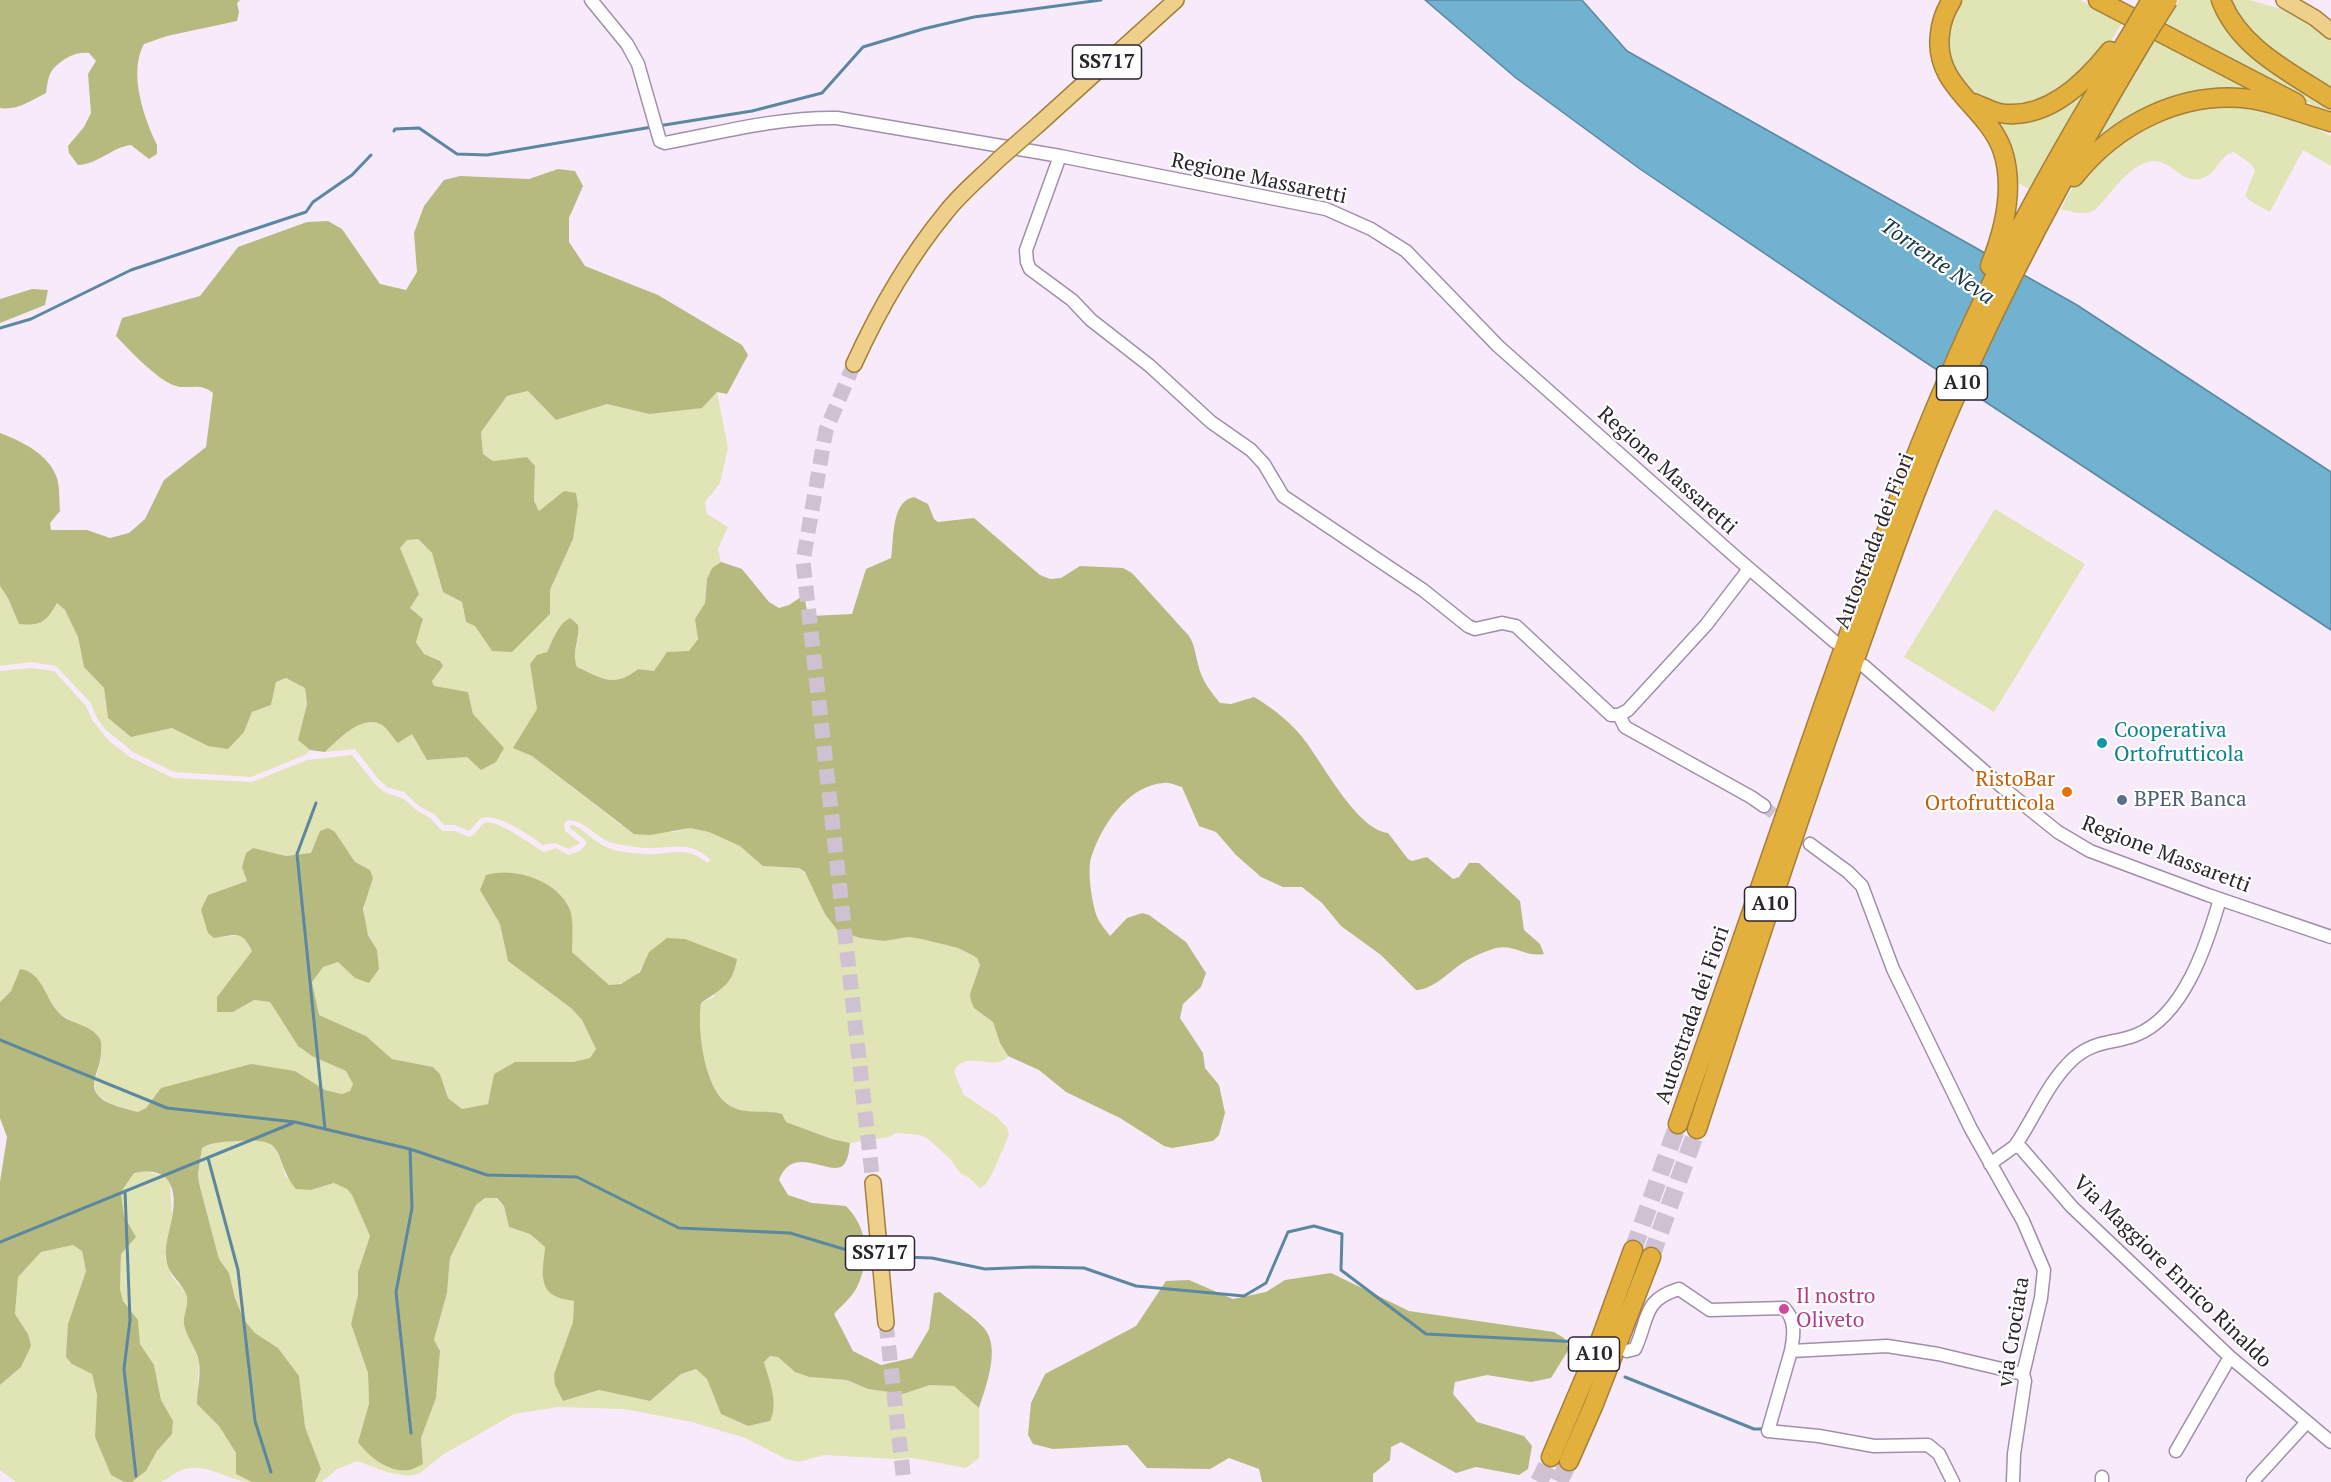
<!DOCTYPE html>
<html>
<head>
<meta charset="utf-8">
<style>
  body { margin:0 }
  canvas { display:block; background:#f7eafb }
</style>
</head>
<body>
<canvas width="2331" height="1482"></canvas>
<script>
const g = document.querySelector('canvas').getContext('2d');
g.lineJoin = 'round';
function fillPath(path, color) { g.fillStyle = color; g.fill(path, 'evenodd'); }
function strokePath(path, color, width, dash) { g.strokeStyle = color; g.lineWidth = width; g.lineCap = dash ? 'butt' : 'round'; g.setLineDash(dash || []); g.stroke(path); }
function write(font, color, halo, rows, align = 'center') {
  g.font = font + ' "PT Serif",serif'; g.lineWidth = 4.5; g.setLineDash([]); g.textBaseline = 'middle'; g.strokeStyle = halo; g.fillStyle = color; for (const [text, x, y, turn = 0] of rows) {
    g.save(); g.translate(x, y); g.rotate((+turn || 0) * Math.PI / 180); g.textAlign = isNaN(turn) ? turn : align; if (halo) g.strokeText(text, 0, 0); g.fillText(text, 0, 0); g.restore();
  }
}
fillPath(new Path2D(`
  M1960,0H2080L2123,22L2105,49L2058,93L2019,108L1987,103L1969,91L1949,62L1946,38L1955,7Z
  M2179,0H2212L2213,4L2331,104V114L2163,27Z
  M2227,0H2250L2298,14L2331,41V94L2257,43Z
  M2155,39L2250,88L2247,92H2238L2092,143Z
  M2082,87L2086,90L2029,189L2012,180L1993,117Z
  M2215,103L2271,110L2302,121L2331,136V166L2303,150L2270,212C2262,207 2251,203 2245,196L2255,170L2251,164L2234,152C2218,156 2218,173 2203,178C2177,188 2170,145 2135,168C2120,178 2108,197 2096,209C2085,217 2074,212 2061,209L2074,184L2144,123Z
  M528,391L556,420L607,404L649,414L717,392L728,448L720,483L705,502L707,514L728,527L718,549L721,562L712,568L707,579L705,603L696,619L698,639L689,651L667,652L654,671L638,669C613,688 603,679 577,667L574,656L579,635L557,630L547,652L530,664L537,709L514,748L532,756L621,825L674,832L690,828L709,832L741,846L763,866L799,868L810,878L825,914L860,938L884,941L909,937L923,939L958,948L977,958L980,965L970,994L971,1001L974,1008L993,1022L1000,1043L1008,1056C995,1073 963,1048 954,1072L964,1095L997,1117L1007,1128L1009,1135L993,1172L986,1184L980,1188L968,1177L961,1174L951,1160L927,1138L920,1135L896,1133L889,1137L850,1143L832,1139L786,1122L774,1112C762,1114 739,1113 728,1105C702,1083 696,1035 701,1003L715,996L649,952C641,972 633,984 609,985L572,952L570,910L480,890L500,924L508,961L571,1008L582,1020L596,1049L591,1058L573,1062H515L494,1074L488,1104L462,1109L448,1098L440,1074L433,1067L392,1059L366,1036L319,1015L312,981L322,967L338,962L355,978L377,950C358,919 362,910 373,878L370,870L355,862L335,832H320L311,853L286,856L253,848L246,853L242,867L247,881L208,895L214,938L239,935L246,938L252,951L217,997L233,1012L254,1000L270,1002L298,1046L312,1056L346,1071L353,1084L350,1091L342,1094L325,1090L295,1071L161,1088L146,1108L138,1112L111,1104L97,1094L94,1085L101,1060V1042L97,1034L58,1013L40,982L20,969L11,991L0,1002V671L31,668L54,671L86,706L92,720L109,741L130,757L173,778L252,782L307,760L352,755L375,784L384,792L404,799L416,810L430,818L442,831H454L470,837C477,833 479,827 484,823C495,817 534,847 544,852L556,848L568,855L580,851L587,843L584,839L570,828V825H573C584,830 593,840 604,846C615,852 633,853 645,854C670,856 685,844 707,863L711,860C690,840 675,848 649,848C639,848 627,846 617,844C597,841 587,820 567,820L564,825L565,831L580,843L569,849L555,843L543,845C529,835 498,813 481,818L469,831L455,825H444L434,814L419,806L404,792L387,787L379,780L355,749L325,752C338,740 362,713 382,725C388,729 393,738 398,743L412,734L427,760L467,757L473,714L468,692L434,687L432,681L440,661L424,654L416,641L423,620L410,608L419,594L400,549L406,539H417L432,553L443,592L462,602L466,622L475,625L492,651L550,614V590L573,539L564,491L539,511L534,501L535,466L527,457L493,461L483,454L481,432L507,396Z
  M1995,509L2085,564L1994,712L1904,657Z
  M0,586L8,598L19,624L57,603L65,610L78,637L84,667L104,688L108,718L131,737L172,728L208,746L244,732L252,712L271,705L276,682L286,678L305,688L307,704L298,740L310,750L305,755L251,777L174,772L133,752L105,729L97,718L91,703L56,666L31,662L0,666Z
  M257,1139C278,1141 280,1160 286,1177L311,1190L334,1183L347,1189L352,1195L370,1236L358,1272V1295L351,1324L368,1373L369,1404L358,1442L423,1464L421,1438L436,1398L440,1351L434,1340L447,1293L450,1258L476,1205L485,1198H496L504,1206L509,1227L530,1234L545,1247L543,1280L555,1296L574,1301L573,1322L554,1374L563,1401L599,1390L650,1401L681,1374L696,1369L707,1379L721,1414L748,1426L770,1421L773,1396L764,1362L770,1356L778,1357L795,1372L809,1377L847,1380L868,1389L903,1394L930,1385L954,1386L979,1408V1458L966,1468L913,1458L895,1459L824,1455L799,1462L786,1459L745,1438L692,1422L624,1409L558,1407L514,1414L444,1454L420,1473L410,1476L390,1473L357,1461L337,1469L322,1482H315L321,1469L305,1428L299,1376L278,1348L255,1333L244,1320L235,1298L229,1273L219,1259L199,1183L198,1174L202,1148L217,1142Z
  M144,1171L164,1176L170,1184L172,1216L165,1257L172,1277L185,1292L188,1302L184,1323L199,1362L197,1404L219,1426L236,1453V1474L252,1482C231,1482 215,1467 194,1468C175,1468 172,1479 160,1482C152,1482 141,1482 132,1482L146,1471L157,1451L172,1434L173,1422L161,1400L154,1365L140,1344L138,1320L123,1301L120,1289L121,1254L136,1237L124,1216L121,1192L134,1173Z
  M73,1245L82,1251L86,1271L68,1324L72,1364L92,1374L97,1395L95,1437L111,1475L124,1482H16L0,1470V1385L21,1367L28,1334L15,1314L17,1277L41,1252Z`), '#e1e4b4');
fillPath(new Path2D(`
  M0,0H240L237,3L239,12L237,21L167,36L144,44C128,73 144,118 157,145V154L149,159L131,145C112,147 99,164 78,165L69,153L68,146L84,127L91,113L88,74L96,61L89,53C76,51 62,59 53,69C48,75 47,86 46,93C32,100 17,111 0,108Z
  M558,169L575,171L583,186L569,218V242L585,266L658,295L742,345L748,355L727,394L717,392L702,408L649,414L607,404L556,420L528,391L507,396L481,432L483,454L493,461L527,457L535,466L534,501L539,511L564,491L576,493L578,505L573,539L550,590V614L512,652L492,651L475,626L466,622L462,602L443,592L432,553L418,539L407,540L400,548L419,594L410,608L423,619L416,642L424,654L440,661L443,666L432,681L434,686L468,692L473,714L504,748L496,762L481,770L467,757L427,760L412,734L398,743C393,738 388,729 382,725C362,713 338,740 325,752L310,750L298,740L307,704L305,688L286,678L276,682L271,705L252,712L244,732L228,749L208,746L172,728L131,737L108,718L104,688L84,667L78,637L65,610L57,603C46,622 41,626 19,624L8,598L0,586V433C21,441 49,454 57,478C60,488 59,501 60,511L50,523L51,530H87L110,538L129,533L145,519L164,480L206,447L213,393C199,381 187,391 173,385C157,379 128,349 116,336L122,318L200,296L238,247L307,222L328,221L342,229L380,284L406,290L417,272L414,233L424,206L444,180L460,176L529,179Z
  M32,289L48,290L45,305L0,323V299Z
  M914,497L928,504L934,519L938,522L974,518L1040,575L1050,579L1061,578L1080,566L1123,568L1132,573L1189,636C1195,646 1195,653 1198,664C1201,679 1210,691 1220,703L1231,704L1254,697C1273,708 1293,724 1306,742C1324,766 1357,829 1388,833L1408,859L1412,861L1427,857L1453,879L1459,877L1469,863H1479L1520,901L1524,930L1540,944L1544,954C1523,958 1513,941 1490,950C1481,953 1472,957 1464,962C1448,972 1435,989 1416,990L1381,955L1341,926L1322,903L1302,887H1283L1261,877L1236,855L1216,832L1199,826L1182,787C1177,786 1170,782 1164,783C1128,785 1101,826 1091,858C1087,872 1092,903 1097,917C1100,924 1106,930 1110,936L1127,918L1142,913L1149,915L1186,942L1206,973L1201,987L1183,1004L1180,1018L1203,1053L1205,1068L1219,1085L1225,1113L1219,1135L1213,1141L1172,1148L1164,1146L1120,1118L1066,1092L1039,1070L1008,1056L1000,1043L993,1022L974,1008L971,1001L970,994L980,965L977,958L972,955L958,948L922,939L909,937L884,941L860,938L838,931L825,914L805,872L799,868L763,866L740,846L709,832L690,828L650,835L634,834L532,756L513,748L537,709L530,664L537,655L547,652C553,640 557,625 570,618L578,625C580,642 571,650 577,667C603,679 614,688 638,669L654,671L667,652L689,651L698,639L695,619L705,603L707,579L712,568L721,562L742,569L769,602L779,608L789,605L801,597L805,600L807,611L811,616L852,614L866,569L891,558C894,539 891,501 914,497Z
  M328,828L335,832L355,862L370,870L373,878L363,909L368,935L377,950L379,969L369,983L355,978L338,962L323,967L312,982L319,1015L366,1036L392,1059L433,1067L440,1074L448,1098L462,1109L488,1104L494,1074L515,1062H573L590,1058L596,1049L582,1020L571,1008L508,961L500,924L480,890L486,875C514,866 559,881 570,910C574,922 572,940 572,952L609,985L621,984L640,972L649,952L667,938L685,939L737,959C732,986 722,988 701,1003C697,1030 704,1093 732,1107C748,1115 766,1109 782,1114L786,1122L832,1139L850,1143C849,1148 849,1156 846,1161C837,1184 794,1139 779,1180L788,1195L812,1203L846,1206C868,1228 871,1261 856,1289C851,1298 841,1306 834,1314L853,1351L881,1365L912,1358L929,1329L934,1293L940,1292C954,1304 972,1315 984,1328C1001,1348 986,1386 979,1408L954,1386L930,1385L903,1394L868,1389L847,1380L809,1377L795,1372L778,1357L770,1356L764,1362C769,1380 779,1403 770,1421L748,1426L721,1414L707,1379L696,1369L681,1374L650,1401L599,1390L563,1401L555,1385L554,1374L573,1322L574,1301C569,1300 561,1299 555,1296C537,1287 544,1264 545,1247L530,1234L509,1227L504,1206L497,1198H485L476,1205L450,1258L447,1293L434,1340L440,1351L436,1398L421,1438L423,1464C419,1466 413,1469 409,1470C389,1473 369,1457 358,1442L369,1404L368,1373L351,1324L358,1295V1272L370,1236L352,1195L347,1189L334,1183L311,1190L296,1189C271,1157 290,1137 239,1141C226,1142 214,1141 202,1148L198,1174L199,1183L219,1259L229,1273L235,1298L244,1320L255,1333L278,1348L299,1376L305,1427L321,1469L315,1482H252L236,1474V1453L219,1426L197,1404C197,1391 201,1375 199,1362C197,1349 186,1337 184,1324C183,1313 191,1303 185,1292C179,1279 167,1274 166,1257C164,1236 181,1206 170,1184C164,1170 146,1170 134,1173L121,1192L124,1216L136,1237L121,1254L120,1289L123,1301L138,1320L140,1344L154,1365L161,1400L173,1421L172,1434L157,1451L146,1471L132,1482H124L111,1475L95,1437L97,1395L92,1374L72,1364L66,1357L68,1324L86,1271L82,1251L73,1245L41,1252L18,1277L15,1314L28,1334L31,1346L21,1367L0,1385V1182L7,1137L0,1118V1002L11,991L20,969C42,972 45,997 58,1012C68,1024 92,1024 100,1039C102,1044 101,1048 101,1053C101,1064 95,1073 94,1084C93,1103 124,1108 138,1112L146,1108L161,1088L251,1064L295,1071L325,1090L342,1094L350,1091L353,1084L346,1071L312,1056L298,1046L270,1002L254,1000L233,1012H217V997L252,951C242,929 235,935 214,938L208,933L201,910L208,895L247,881L242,867L246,853L253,848L286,856L311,853L320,831Z
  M1331,1273L1409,1311L1554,1332L1564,1338L1569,1349L1551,1378L1531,1382L1487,1375L1455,1382L1453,1394L1477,1422L1524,1436L1532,1446L1528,1469L1519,1475L1476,1467L1456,1473L1401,1442L1391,1447L1390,1460L1373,1474V1482H1262L1259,1469L1229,1458L1210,1469L1147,1468L1127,1445L1053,1449L1033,1444L1028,1435L1031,1403L1045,1374L1136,1326L1166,1281L1189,1280L1233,1299L1266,1292L1285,1280Z`), '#b6ba7e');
const water = new Path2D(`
  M1425,0H1582L1627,51L2077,305L2331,472V630L1916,356L1640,169L1516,78Z`);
fillPath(water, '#71b2d1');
strokePath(water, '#5c87a0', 1.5);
strokePath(new Path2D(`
  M658,126L752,111L822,93L863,47L923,29L974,17L1101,0
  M394,131L395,129L419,128L457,154L487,155L652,127
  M0,328L31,319L131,270L306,212L313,202L352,175L371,155
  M316,803L297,854L325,1129
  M0,1040L167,1108L295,1122L410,1149L487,1175L577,1177L679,1228L790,1233L857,1253L870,1254
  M410,1149L412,1208L396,1292L411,1433
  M208,1158L238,1270L255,1421L271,1472
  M125,1191L130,1320L124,1369L136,1476
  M0,1242L293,1123
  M903,1257L932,1258L985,1269L1032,1267L1084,1268L1136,1286L1244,1296L1266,1283L1288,1232L1314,1226L1342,1234L1341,1270L1426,1334L1580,1342L1586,1346
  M1625,1377L1754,1429H1762`), '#5c87a0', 3);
strokePath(new Path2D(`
  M1764,806L1810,844`), '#cec2d2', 12, [12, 6]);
strokePath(new Path2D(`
  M854,364L826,430L803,561L873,1183
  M886,1323L904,1482`), '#cec2d2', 15, [15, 8]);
strokePath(new Path2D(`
  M1633,1250L1678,1124
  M1651,1257L1697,1129
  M1539,1482L1551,1457
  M1559,1482L1569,1461`), '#cec2d2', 18, [18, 9]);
const minor = new Path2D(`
  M591,0L627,44L638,64L660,141L665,143C723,132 779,117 837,118L1060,156L1326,209L1371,229L1406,251L1498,346L1738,559L1835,642
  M1060,156L1026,250L1027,262L1030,269L1072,300L1091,320L1150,366L1211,422L1251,450L1264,464L1283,496L1423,590L1468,626L1475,629L1502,623L1516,626L1611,715H1619L1628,710L1706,625L1749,569
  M1864,666L2008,792L2058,832L2090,851L2208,895L2331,937
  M1619,715L1625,727L1751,797L1764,806
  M1810,844L1848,872L1862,886L1893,969L1971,1129L2023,1221L2044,1270L2041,1298L2023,1374L2025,1381L2014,1454L2013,1482
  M2015,1146C2035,1117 2047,1083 2073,1059C2094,1040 2113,1044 2136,1035C2184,1016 2207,944 2220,899
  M1990,1164L2015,1146L2021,1148L2072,1207L2230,1357L2331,1442
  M1627,1351L1635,1349C1649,1319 1642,1300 1679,1289L1710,1310L1784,1308C1796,1320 1794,1335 1791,1351
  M2176,1451L2230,1357
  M2253,1481L2307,1422
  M1953,1482L1939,1454L1928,1445L1874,1446L1819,1436L1768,1431L1791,1351L1887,1346L1938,1354L2023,1374
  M2102,1482V1477`);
const major = new Path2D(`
  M2284,0L2315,18L2331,31
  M1039,124L1176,0
  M854,364C879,309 909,257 947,211C962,192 982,176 999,159
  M873,1183L886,1323`);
const highway = new Path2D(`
  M1952,0C1945,11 1941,22 1940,34C1933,86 1986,106 2002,149C2015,186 2004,231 1990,266
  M2098,0L2296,103
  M2221,0C2239,48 2290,72 2331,99
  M1973,103C1982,106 1990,111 1999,113C2045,121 2084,84 2110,51
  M2074,177C2116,124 2182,90 2251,99C2278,103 2305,115 2331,122
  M1678,1124C1728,982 1776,839 1826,698C1870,574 1914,452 1968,333C2015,230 2072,132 2130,36
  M1697,1129C1746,978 1795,828 1848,679C1881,586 1913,493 1953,402C2008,277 2073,157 2143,40
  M1551,1457L1597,1349L1633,1250
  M1569,1461L1594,1404L1651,1257`);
strokePath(minor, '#a18ea8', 15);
strokePath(major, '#a37f38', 18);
strokePath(highway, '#a37f38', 21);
strokePath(minor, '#fff', 12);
strokePath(major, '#efd08b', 15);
strokePath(highway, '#e4b03d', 18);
const majorBridge = new Path2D(`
  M999,159L1039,124`);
const highwayBridge = new Path2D(`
  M2130,36L2151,0
  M2143,40L2168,0`);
strokePath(majorBridge, '#a37f38', 18, []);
strokePath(highwayBridge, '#a37f38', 21, []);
strokePath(majorBridge, '#efd08b', 15);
strokePath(highwayBridge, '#e4b03d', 18);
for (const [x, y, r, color] of [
  [2102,743,6,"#0f9aa8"],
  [2067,792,6,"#e8710a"],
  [2122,800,6,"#5c6f8a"],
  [1784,1309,6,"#d1479c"]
]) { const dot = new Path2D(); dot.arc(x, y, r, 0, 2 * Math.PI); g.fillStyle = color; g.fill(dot); strokePath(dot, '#fff', 2); }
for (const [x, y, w] of [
  [1107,62,69],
  [1962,383,51],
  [1770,904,51],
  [880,1253,69],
  [1594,1354,51]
]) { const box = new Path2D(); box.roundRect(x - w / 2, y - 17, w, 34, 4.5); g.fillStyle = '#fff'; g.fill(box); strokePath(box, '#2b232e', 1.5); }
write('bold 20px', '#2b232e', null, [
  ["SS717",1107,62],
  ["A10",1962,383],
  ["A10",1770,904],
  ["SS717",880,1253],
  ["A10",1594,1354]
]);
write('21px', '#2b232e', '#fff', [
  ["Regione Massaretti",1259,179,12],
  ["Regione Massaretti",1667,471,42],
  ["Autostrada dei Fiori",1875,541,-69],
  ["Regione Massaretti",2166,855,21],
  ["Autostrada dei Fiori",1693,1015,-71],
  ["Via Maggiore Enrico Rinaldo",2172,1272,44],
  ["via Crociata",2014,1332,-81]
]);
write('21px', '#0d838f', '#fff', [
  ["Cooperativa",2114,731],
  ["Ortofrutticola",2114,755]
], 'left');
write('21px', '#c56008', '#fff', [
  ["RistoBar",2055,780],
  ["Ortofrutticola",2055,804]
], 'right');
write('21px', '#4e5e75', '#fff', [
  ["BPER Banca",2134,800]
], 'left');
write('21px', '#b23c85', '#fff', [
  ["Il nostro",1796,1297],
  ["Oliveto",1796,1321]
], 'left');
write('italic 22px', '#163543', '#fff', [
  ["Torrente Neva",1937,262,35]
]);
</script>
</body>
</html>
